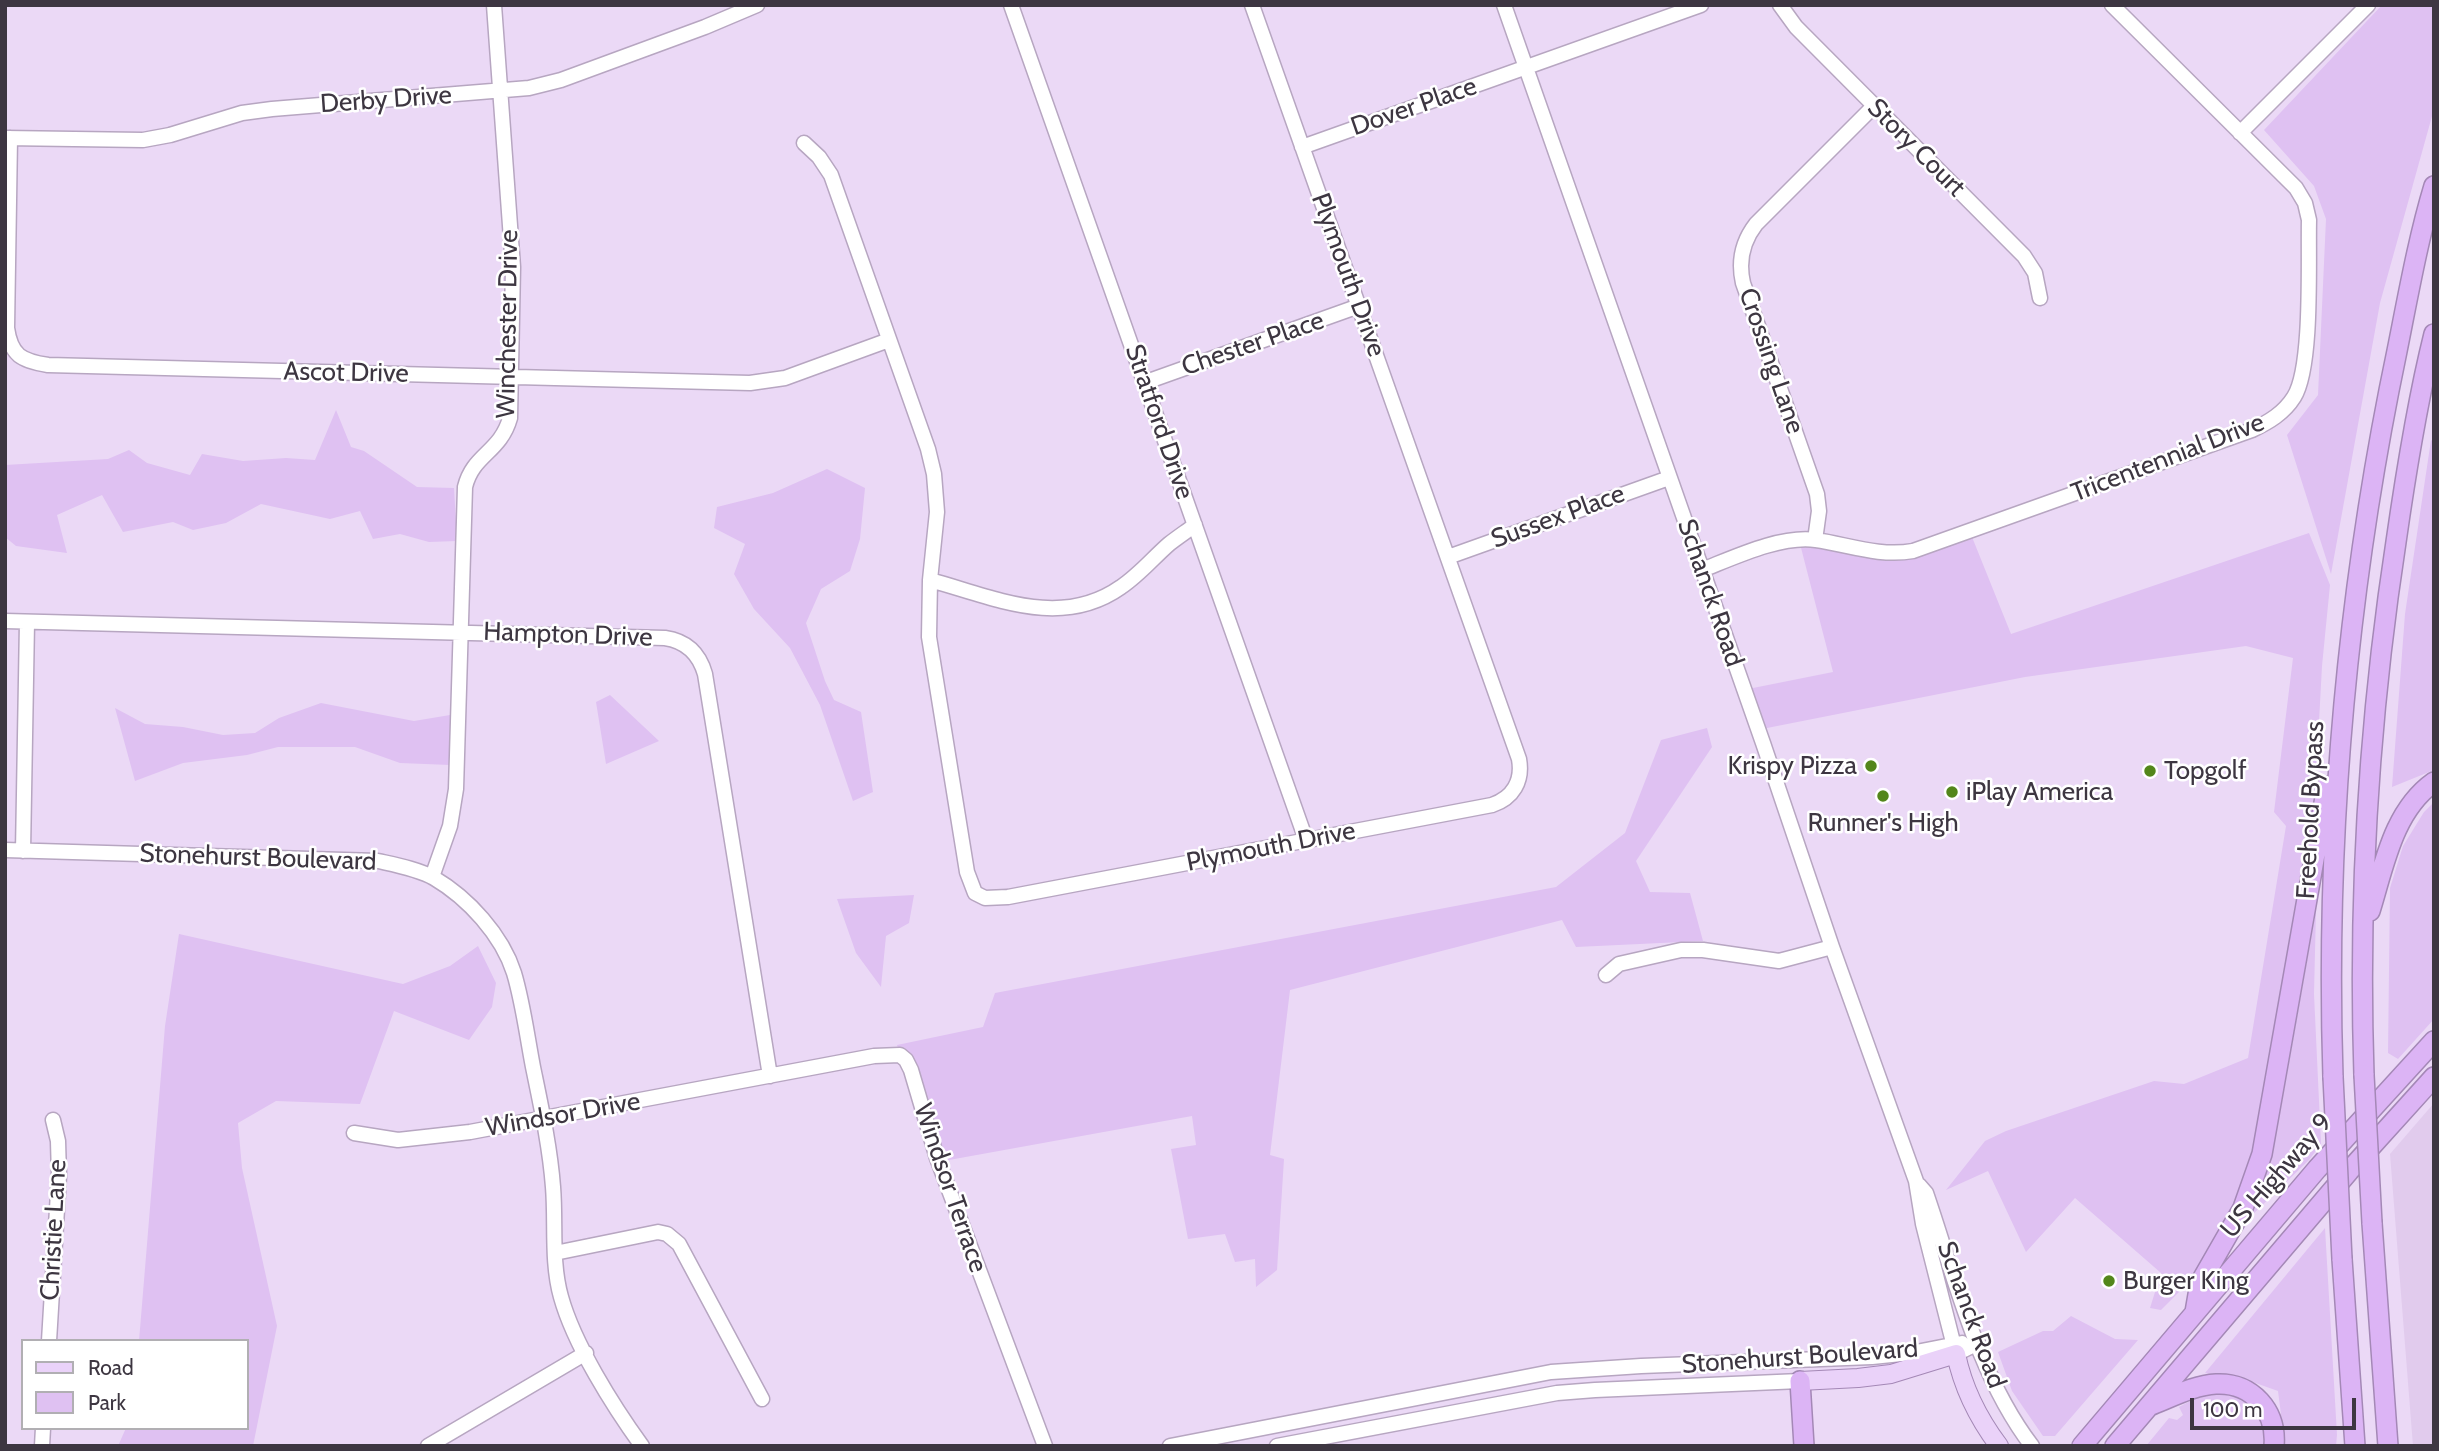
<!DOCTYPE html>
<html>
<head>
<meta charset="utf-8">
<style>
  body { margin:0 }
  #map { position:relative; width:2439px; height:1451px; overflow:hidden; background:#ebd9f6; font-family:Cabin,sans-serif }
  canvas { display:block }
  .frame { position:absolute; inset:0; border:7px solid #3d3641; pointer-events:none }
  .legend { position:absolute; left:21px; top:1339px; width:228px; height:91px; box-sizing:border-box; background:#fff; border:2px solid #b1afb3; margin:0; padding:9px 12px; list-style:none; font-size:21px; color:#3d3641 }
  .legend li { display:flex; align-items:center; gap:14px; height:35px }
  .legend b { width:35px; border:2px solid #b1afb3 }
  .scale { position:absolute; left:2190px; top:1398px; width:166px; height:32px; box-sizing:border-box; border:4px solid #3d3641; border-top:0; padding-left:9px; font-size:21px; line-height:24px; white-space:nowrap; color:#3d3641; -webkit-text-stroke:5px #fff; paint-order:stroke }
</style>
</head>
<body>
<div id="map">
<canvas width="2439" height="1451"></canvas>
<div class="frame"></div>
<ul class="legend">
<li><b style="height:9px;background:#ead2f9"></b>Road</li>
<li><b style="height:19px;background:#dfc1f2"></b>Park</li>
</ul>
<div class="scale">100 m</div>
</div>
<script>
const g = document.querySelector('canvas').getContext('2d');
g.lineJoin = 'round';
function fillPath(path, color) { g.fillStyle = color; g.fill(path, 'evenodd'); }
function strokePath(path, color, width, dash) { g.strokeStyle = color; g.lineWidth = width; g.lineCap = dash ? 'butt' : 'round'; g.setLineDash(dash || []); g.stroke(path); }
function write(font, color, halo, rows, align = 'center') {
  g.font = font + ' Cabin,sans-serif'; g.lineWidth = 5; g.setLineDash([]); g.textBaseline = 'middle'; g.strokeStyle = halo; g.fillStyle = color; for (const [text, x, y, turn = 0] of rows) {
    g.save(); g.translate(x, y); g.rotate((+turn || 0) * Math.PI / 180); g.textAlign = isNaN(turn) ? turn : align; if (halo) g.strokeText(text, 0, 0); g.fillText(text, 0, 0); g.restore();
  }
}
fillPath(new Path2D(`
  M2434,1103V1446H2413L2390,1154Z`), '#e1cbed');
fillPath(new Path2D(`
  M2382,5H2434V109L2380,303L2331,574L2287,435L2318,395L2326,219L2314,186L2264,130Z
  M336,410L351,447L364,451L417,487L454,488L457,541L429,542L400,534L373,539L360,511L330,519L261,504L226,523L193,530L173,522L123,532L102,495L57,515L67,553L16,546L5,537V465L108,459L129,450L147,463L190,475L202,454L243,461L286,458L315,460Z
  M2431,440L2434,442V770L2392,787L2405,614Z
  M827,469L865,488L860,539L850,571L821,589L806,623L825,681L834,700L861,712L873,792L853,801L820,705L790,648L754,609L734,574L745,544L714,528L717,507L773,493Z
  M1970,532L2011,634L2309,533L2330,585L2322,666L2315,796L2293,948L2250,1177L2214,1250L2182,1289L2161,1310L2150,1308L2161,1273L2075,1198L2026,1252L1988,1171L1946,1190L1985,1141L2006,1131L2154,1081L2184,1084L2248,1058L2286,826L2274,812L2293,658L2246,646L2025,677L1762,729L1748,689L1833,672L1799,540L1896,553Z
  M610,695L659,741L606,764L596,702Z
  M321,703L414,721L450,715V765L400,763L355,747H278L247,755L183,763L135,781L115,708L145,724L183,727L223,735L255,733L279,718Z
  M1707,728L1712,747L1636,861L1650,892L1690,893L1703,941L1576,947L1562,920L1290,990L1270,1155L1284,1159L1277,1270L1256,1287L1255,1259L1235,1262L1225,1234L1188,1239L1171,1149L1196,1145L1192,1116L938,1162L897,1045L983,1027L995,993L1556,887L1625,833L1661,740Z
  M2434,802V1019L2398,1059L2388,1053L2390,888L2403,846L2424,812Z
  M914,895L909,923L886,936L881,987L856,953L837,899Z
  M2316,910L2314,994L2321,1144L2309,1160L2250,1217L2280,1112Z
  M179,934L403,984L450,966L478,946L496,983L492,1007L469,1040L394,1011L360,1104L276,1101L238,1123L242,1168L277,1326L253,1446H118L126,1428H247V1341H139L165,1026Z
  M2325,1228L2337,1435L2336,1446H2285L2278,1391L2247,1380L2205,1373Z
  M2071,1316L2115,1339L2138,1340L2055,1436H2043L2012,1391L1998,1352L2043,1331H2053Z
  M2232,1390L2257,1403L2269,1446H2146L2169,1418L2177,1420L2183,1415L2179,1407L2207,1392Z`), '#dfc1f2');
const minor = new Path2D(`
  M1011,5L1306,840
  M1504,5L1763,743L1832,947L1916,1181L1923,1224L1956,1354L1978,1343
  M1780,5L1796,27L2024,256L2035,273L2040,298
  M2240,133L2368,5
  M5,138L143,140L170,135L242,113L272,109L529,88L561,80L705,27L757,5
  M10,138L7,328C11,356 22,361 48,365L750,383L785,378L889,340
  M804,143L819,157L831,175L928,449L934,474L937,512L930,580L929,637L967,872L975,893L985,898L1008,897L1492,805C1513,798 1523,781 1519,759L1252,5
  M1302,147L1701,5
  M1146,382L1359,306
  M1815,540L1819,511L1817,494L1743,283C1738,261 1742,242 1756,224L1874,106
  M1448,557L1669,478
  M1702,570C1735,557 1781,535 1816,540C1849,545 1880,557 1913,551L2252,430C2269,422 2284,413 2294,397C2313,367 2308,259 2309,220L2305,203L2296,188L2112,5
  M930,580C993,597 1060,630 1121,587C1139,575 1153,558 1169,544C1178,537 1187,531 1195,525
  M5,621L665,638C686,641 699,653 705,674L770,1076
  M5,850L378,861C396,865 418,869 434,878C468,898 502,935 514,973C523,1003 527,1036 533,1067C541,1106 550,1147 553,1187C556,1223 551,1262 561,1297C574,1344 613,1406 642,1446
  M23,851L27,622
  M432,877L450,826L456,789L465,487C473,454 500,453 510,418L513,267L494,5
  M1606,975L1619,964L1681,950H1703L1779,961L1832,947
  M354,1133L398,1140L470,1132L874,1056L900,1055L906,1060L911,1070L937,1158L1045,1446
  M1919,1185L1926,1193C1955,1277 1977,1374 2032,1446
  M555,1253L658,1232L667,1234L679,1244L762,1399
  M49,1341L59,1176L58,1141L53,1120
  M42,1446L43,1428
  M428,1446L586,1353
  M1170,1446L1551,1372L1641,1366L1872,1357L1911,1353L1962,1343
  M1277,1446L1557,1393L1595,1390L1800,1381`);
const major = new Path2D(`
  M1800,1381L1858,1378L1891,1374L1956,1354C1963,1388 1978,1418 1999,1446`);
const highway = new Path2D(`
  M2370,911C2384,866 2393,811 2434,782
  M2364,1075C2358,897 2369,718 2396,542C2406,472 2417,402 2434,334
  M2333,1077C2325,833 2347,590 2397,351C2408,296 2418,239 2434,186
  M2372,1223L2388,1446
  M2342,1259L2355,1446
  M2195,1312L2200,1283L2243,1208L2262,1154L2327,786
  M1800,1381L1804,1446
  M2149,1406C2170,1398 2194,1385 2216,1384C2252,1382 2277,1411 2274,1446
  M2082,1446L2317,1169L2434,1041
  M2115,1446L2349,1171L2434,1077`);
strokePath(minor, '#b7a6c1', 17);
strokePath(major, '#a488b6', 20);
strokePath(highway, '#a488b6', 22);
strokePath(minor, '#fff', 14);
strokePath(major, '#ead2f9', 18);
strokePath(highway, '#dcb4f5', 19);
const highwayBridge = new Path2D(`
  M2364,1075L2372,1223
  M2333,1077L2342,1259`);
strokePath(highwayBridge, '#a488b6', 22, []);
strokePath(highwayBridge, '#dcb4f5', 19);
for (const [x, y, r, color] of [
  [1871,766,7,"#53861b"],
  [2150,771,7,"#53861b"],
  [1952,792,7,"#53861b"],
  [1883,796,7,"#53861b"],
  [2109,1281,7,"#53861b"]
]) { const dot = new Path2D(); dot.arc(x, y, r, 0, 2 * Math.PI); g.fillStyle = color; g.fill(dot); strokePath(dot, '#fff', 2.5); }
write('26px', '#3d3641', '#fff', [
  ["Derby Drive",386,100,-4],
  ["Dover Place",1414,107,-19],
  ["Story Court",1916,148,45],
  ["Plymouth Drive",1348,275,70],
  ["Winchester Drive",508,324,-89],
  ["Chester Place",1253,344,-19],
  ["Crossing Lane",1771,361,71],
  ["Ascot Drive",346,373,1],
  ["Stratford Drive",1159,422,71],
  ["Tricentennial Drive",2168,458,-21],
  ["Sussex Place",1558,517,-20],
  ["Schanck Road",1710,593,71],
  ["Hampton Drive",568,635,2],
  ["Freehold Bypass",2311,810,-87],
  ["Plymouth Drive",1271,847,-11],
  ["Stonehurst Boulevard",258,858,2],
  ["Windsor Drive",563,1115,-10],
  ["US Highway 9",2277,1176,-49],
  ["Windsor Terrace",950,1188,71],
  ["Christie Lane",54,1230,-87],
  ["Schanck Road",1971,1315,70],
  ["Stonehurst Boulevard",1800,1357,-4]
]);
write('26px', '#3d3641', '#fff', [
  ["Krispy Pizza",1857,766,"right"],
  ["Topgolf",2164,771],
  ["iPlay America",1966,792],
  ["Runner's High",1883,823,"center"],
  ["Burger King",2123,1281]
], 'left');
</script>
</body>
</html>
